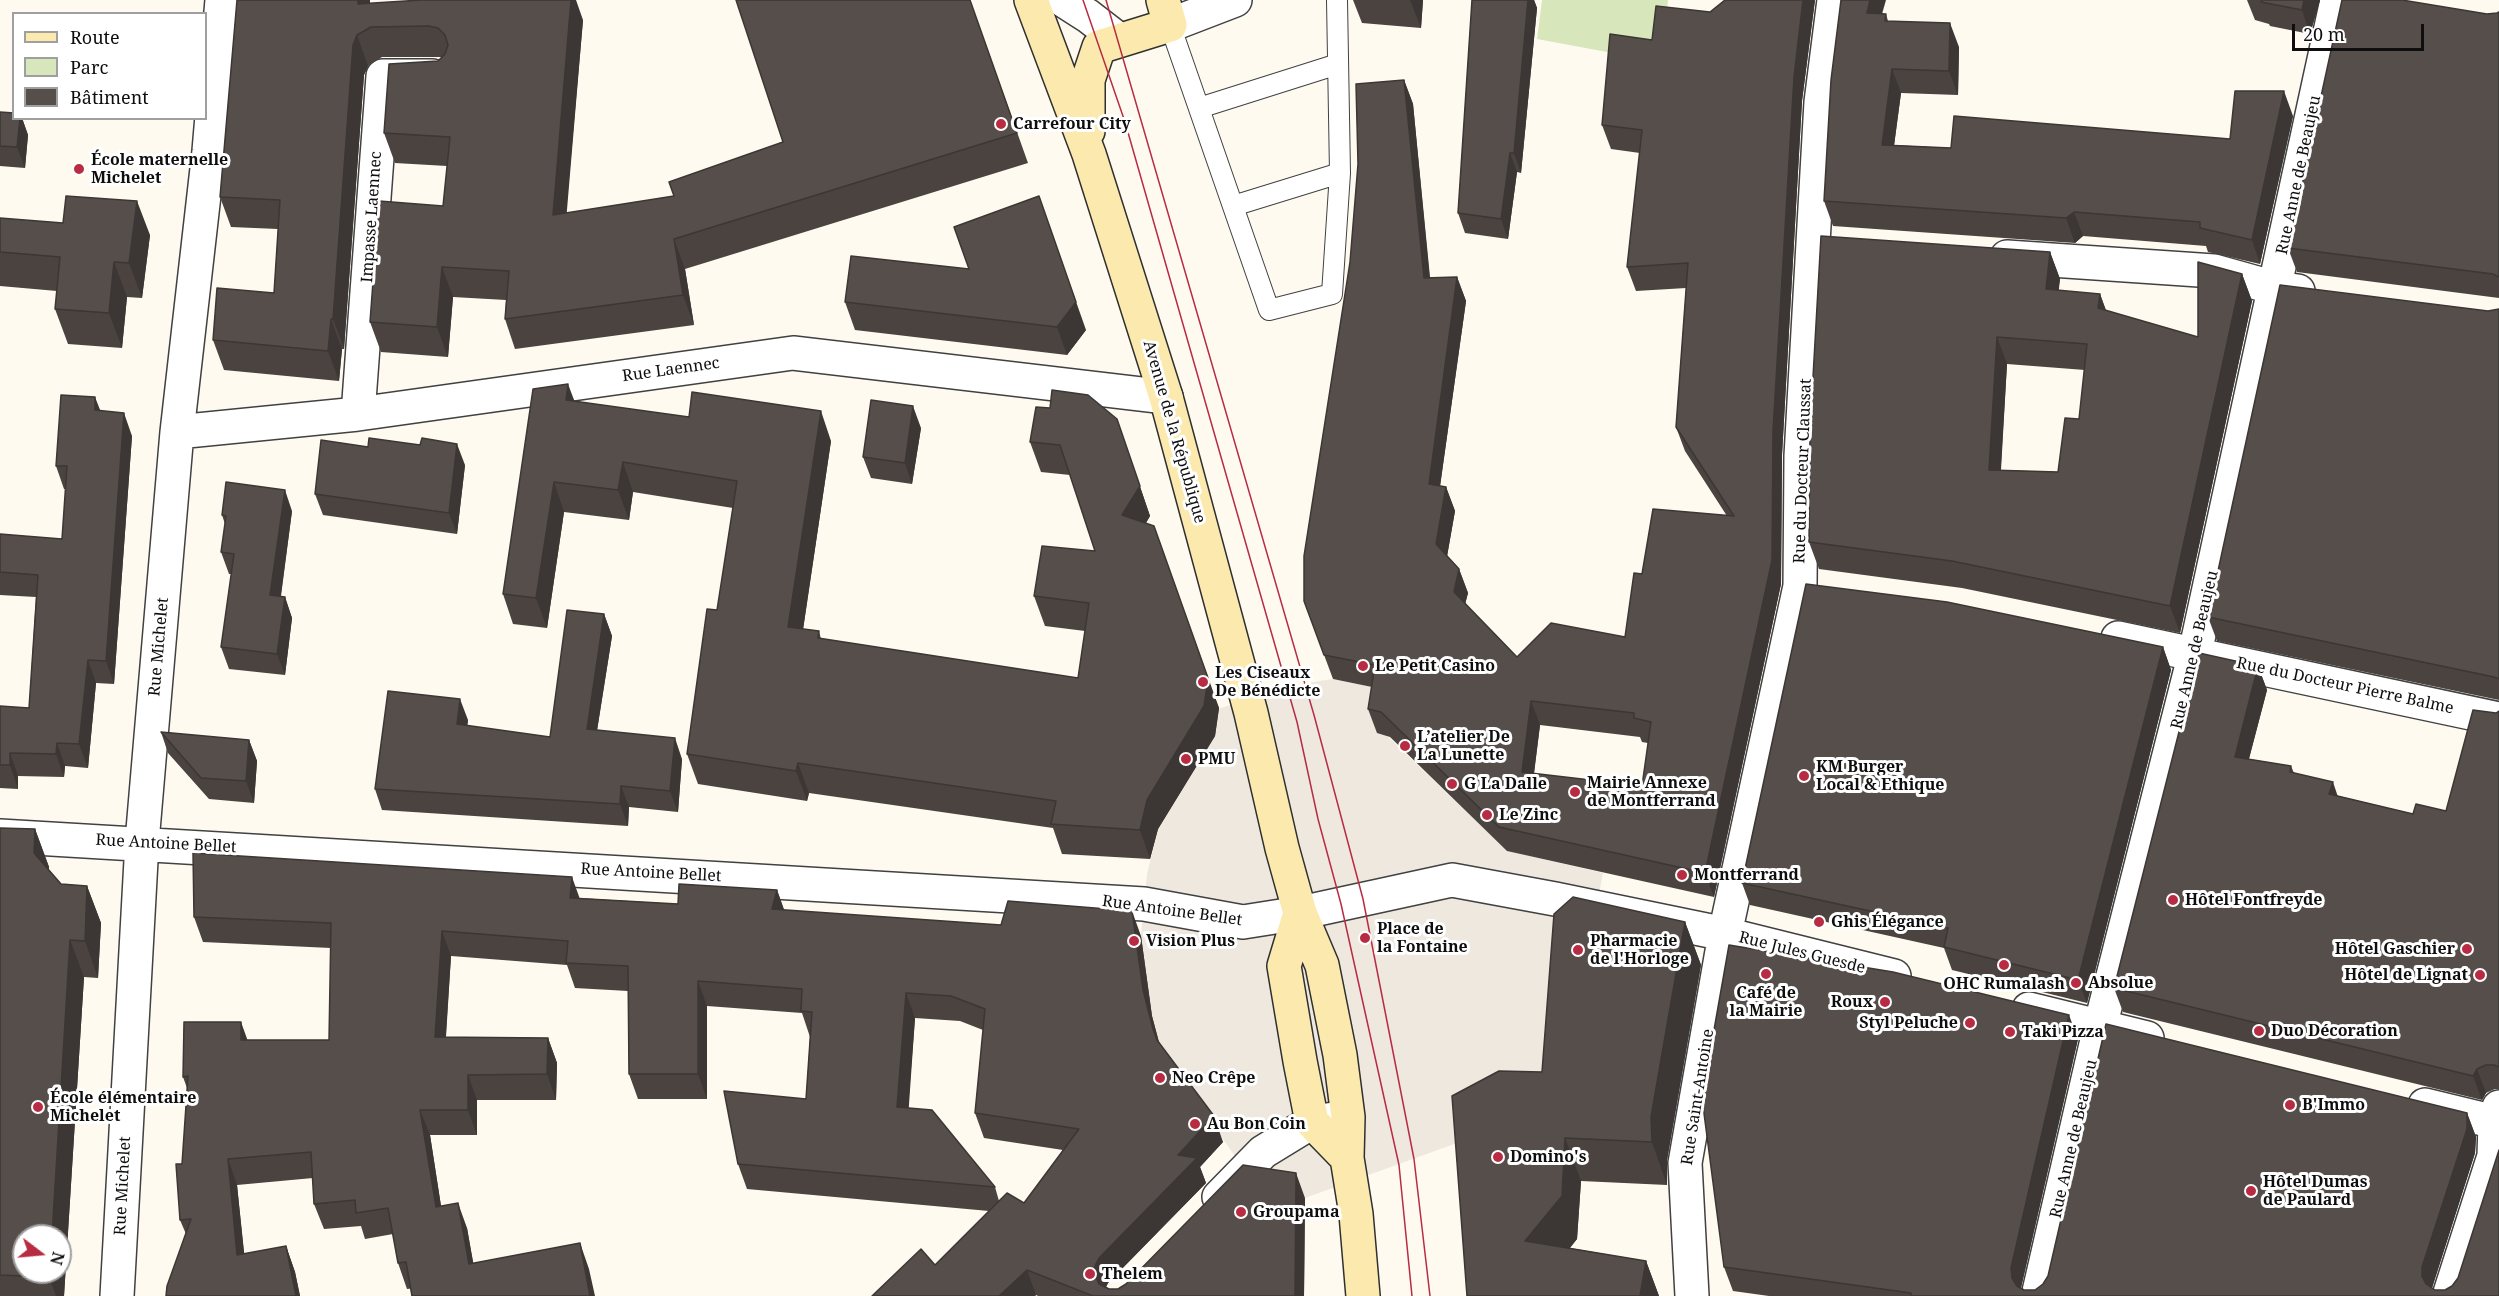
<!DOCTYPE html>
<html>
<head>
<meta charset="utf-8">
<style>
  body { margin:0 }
  #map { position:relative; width:2499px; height:1296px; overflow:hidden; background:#fefaf0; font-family:"Noto Serif",serif }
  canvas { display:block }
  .legend { position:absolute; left:12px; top:12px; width:195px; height:108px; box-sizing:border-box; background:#fff; border:2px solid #9f9f9f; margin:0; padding:8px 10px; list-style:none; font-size:18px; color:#0e0e0e }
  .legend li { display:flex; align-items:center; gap:12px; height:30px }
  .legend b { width:30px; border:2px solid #9f9f9f }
  .north { position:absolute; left:12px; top:1224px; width:60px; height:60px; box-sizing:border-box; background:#fff; border:2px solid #9f9f9f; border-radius:50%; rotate:106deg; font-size:16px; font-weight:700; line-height:24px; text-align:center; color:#0e0e0e }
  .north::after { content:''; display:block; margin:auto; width:21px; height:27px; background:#b82c43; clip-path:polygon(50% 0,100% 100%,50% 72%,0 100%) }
  .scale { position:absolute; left:2292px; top:24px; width:132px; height:27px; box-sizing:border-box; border:3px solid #0e0e0e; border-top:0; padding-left:8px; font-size:18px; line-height:21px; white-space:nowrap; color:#0e0e0e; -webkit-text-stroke:4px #fff; paint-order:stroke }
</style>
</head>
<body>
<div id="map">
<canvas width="2499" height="1296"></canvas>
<ul class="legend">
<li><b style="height:8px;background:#fbe9ae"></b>Route</li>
<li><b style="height:16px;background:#d7e7bb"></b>Parc</li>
<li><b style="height:16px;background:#564e4b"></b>Bâtiment</li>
</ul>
<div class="north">N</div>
<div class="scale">20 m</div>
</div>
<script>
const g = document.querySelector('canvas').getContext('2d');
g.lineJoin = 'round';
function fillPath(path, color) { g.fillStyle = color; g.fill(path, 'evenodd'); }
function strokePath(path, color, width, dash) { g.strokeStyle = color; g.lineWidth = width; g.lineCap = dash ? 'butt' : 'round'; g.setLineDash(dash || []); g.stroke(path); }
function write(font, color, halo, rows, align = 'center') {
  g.font = font + ' "Noto Serif",serif'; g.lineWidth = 6; g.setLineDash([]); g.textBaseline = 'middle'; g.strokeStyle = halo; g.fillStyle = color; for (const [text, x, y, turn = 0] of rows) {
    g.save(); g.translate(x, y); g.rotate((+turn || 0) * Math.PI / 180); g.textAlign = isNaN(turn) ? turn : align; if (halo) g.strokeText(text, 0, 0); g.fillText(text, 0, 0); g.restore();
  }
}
fillPath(new Path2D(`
  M1542,0H1668L1661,62L1537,39Z`), '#d7e7bb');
fillPath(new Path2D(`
  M1333,679L1388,690L1386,735L1508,851L1603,873L1558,1115L1468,1139L1305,1198L1245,1170L1162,1054L1152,1016L1141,936L1147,874L1158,829L1215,734L1218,709L1287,686Z`), '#eee8df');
const lane = new Path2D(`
  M1170,25L1269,310L1332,294L1340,173L1337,0
  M1199,108L1338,64
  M1233,206L1340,173`);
const street = new Path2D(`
  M1063,0L1088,16L1119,40
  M1170,25L1235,0
  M2007,257L2214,271L2275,288L2298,291
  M358,414L383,76H432
  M177,432L358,414L793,353L1166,397
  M2118,638L2499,719
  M0,836L1144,904L1243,922L1300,913L1452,880L1555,899L1725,934L1894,976
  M2029,1009L2147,1038
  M2425,1105L2499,1123
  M1219,1197L1263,1152L1312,1122L1341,1118
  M117,1296L142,842L177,432L209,151L222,0
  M1692,1296L1685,1163L1725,934L1800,586L1801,456L1813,243L1821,102L1834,0
  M2038,1296L2100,1027L2195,653L2337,0
  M2449,1296L2494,1156L2495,1122L2499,1107`);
const secondary = new Path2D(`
  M1031,0L1089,154L1166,397L1251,713L1282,848L1300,913L1322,965L1340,1055L1348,1117L1347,1158L1356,1214L1363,1296
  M1088,131V80L1099,47L1170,25L1163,0
  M1300,913L1284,966L1300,1061L1312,1122L1347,1158`);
strokePath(lane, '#414141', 22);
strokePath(street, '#414141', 36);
strokePath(secondary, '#303030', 36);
strokePath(lane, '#fff', 20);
strokePath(street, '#fff', 33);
strokePath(secondary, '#fbe9ae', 33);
strokePath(new Path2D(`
  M1083,0L1125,122L1297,722L1318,819L1341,904L1399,1165L1412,1296
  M1106,0L1314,715L1363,899L1414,1159L1430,1296`), '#b82c43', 1.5);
fillPath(new Path2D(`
  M237,0H370V4L583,20L566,213L674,196L783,142L970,0L1028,163L685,269L694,325L515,349L505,319L506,300L453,297L448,357L381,352L370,322L443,206L447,166L395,163L384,133L438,61L443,57H382L368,66L364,75L344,349H342L339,381L224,370L213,340L274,293L278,229L231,227L220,197Z
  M1353,0H1423L1421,28L1362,23Z
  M1472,0H1534L1537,8L1521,173L1517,172L1508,239L1465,233L1458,213Z
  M1725,0H1815L1802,101L1782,455L1781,584L1714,897L1507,851L1390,737L1377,733L1368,709L1372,687L1333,679L1304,601L1404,80L1413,104L1430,277H1457L1466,301L1440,486L1446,487L1455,511L1447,556L1459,569L1468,593L1465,604L1517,657L1625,637L1642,574L1727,516L1685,451L1676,427L1686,288L1636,291L1627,267L1640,153L1611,149L1602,125L1652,40L1710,12ZM1540,725L1640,737L1642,742L1648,743L1642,786L1534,774Z
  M1886,0L1882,14H1886L1888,21L1959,47L1958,95L1901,93L1894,145L1951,148L2230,139L2293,116L2260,264L2208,252L2206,246L2083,236L2075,243L1833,226L1824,201Z
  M2247,0H2320L2310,34L2270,26L2269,24L2255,20Z
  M2499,12V298L2297,272L2288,248L2487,14L2497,13Z
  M0,112L22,118L28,135L25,168L0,166Z
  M0,218L150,235L142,298L127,297L122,348L68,344L55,309L57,291L0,286Z
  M2050,252L2060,279L2058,291L2100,294L2106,311L2198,337L2242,274L2252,301L2180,633L1962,588L1819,569L1809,542ZM2007,364L2085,370L2079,419L2058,472L2001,470Z
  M845,302L1086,330L1067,355L855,330Z
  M2499,309V700L2217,641L2208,617L2488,311Z
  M575,401L831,441L803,629L819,631L821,639L1078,678L1085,631L1045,626L1034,596L1095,551L1070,475L1041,472L1030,442L1117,419L1150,516L1146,523L1219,708L1215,736L1158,829L1150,859L1062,854L1053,828L809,793L807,801L698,784L687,754L717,610L733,508L633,492L629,520L564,512L547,628L513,624L503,594Z
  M100,411L132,436L114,684L96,683L88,768L65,766L64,777L18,776V789L0,788V706L29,708L36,597L0,595V534L62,539L66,489H64L56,466Z
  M921,428L912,484L871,478L863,457Z
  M465,465L457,534L323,515L315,494Z
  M292,511L281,596L285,597L292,618L285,675L229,669L221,647L232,574H229L221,552L225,524L222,515Z
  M604,614L612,636L597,730L682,759L678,812L629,807L628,826L382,810L375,789L468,720L467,726L550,737Z
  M2163,647L2171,670L2087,1003L1952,970L1944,948L1750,905L1742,883Z
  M2258,666L2267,690L2249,759L2291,766L2294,773L2338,796L2413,814L2446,811L2496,713L2499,711V1089H2495L2486,1093L2482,1100L2123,1012L2114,988Z
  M161,732L249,740L257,761L254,803L209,799L168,753Z
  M0,828L35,829L49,867L48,870L61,884L87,886L101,923L98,978L84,977L64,1296H0Z
  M777,890L784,910L1141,936L1152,1016L1159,1042L1223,1142L1200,1167L1206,1183L1108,1283L1106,1287L1109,1289H1118L1305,1198L1304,1296H1038L1036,1295L1035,1296H872L935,1265L989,1211L747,1189L738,1164L806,1099L810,1037L802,1013L707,1006V1099H638L629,1074L628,991L575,988L567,965L451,956L446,1037L548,1038L557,1063L556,1100H477V1135H430L441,1206L467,1228L473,1263L589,1269L407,1289L398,1263L393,1234L365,1239L361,1226L324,1229L314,1204L313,1178L237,1185L244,1254L286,1246L295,1272L300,1296H166L186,1234L180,1220L187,1088L183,1077L247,1040H329L331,948L203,942L194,917L579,898L678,904ZM915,1018L960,1021L983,1030L975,1113L984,1138L1063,1150L1024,1203L999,1201L995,1187L908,1108Z
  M1685,922L1701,965L1667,1160V1185L1581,1181L1577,1239L1570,1248L1646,1261L1659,1296H1467L1542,1072Z
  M2078,1039L2021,1288L2024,1290H2035L2467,1113L2476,1137L2475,1153L2432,1288L2435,1290H2445L2452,1286L2458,1278L2499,1296H1769L1733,1291L1724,1267Z`), '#4a4340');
fillPath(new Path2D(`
  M358,0H370L369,28L358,4Z
  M571,0H576L583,20L564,245L553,215Z
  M1410,0H1423L1421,28Z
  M1528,0H1534L1537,8L1521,173L1514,153Z
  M1803,0H1815L1802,101L1782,455L1781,584L1714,897L1705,873L1773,431L1794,77Z
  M1870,0H1886L1875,37L1867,13Z
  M2304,0H2320L2310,34L2302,10Z
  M1950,23L1959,47L1958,95L1949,71Z
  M357,35L368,66L364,75L344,349L333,319L353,45Z
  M1892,69L1901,93L1891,169L1882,145Z
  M1404,80L1413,104L1432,302L1424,278Z
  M2284,91L2293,116L2260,264L2252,240Z
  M20,118H22L28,135L25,168L17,147Z
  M1510,153L1517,172L1508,239L1501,219Z
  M1039,196L1086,330L1067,355L1057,327Z
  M137,201L150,235L142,298L129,263Z
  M2074,212L2083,236L2075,243L2066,218Z
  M674,239L685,269L694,325L683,295Z
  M2050,252L2060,279L2056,316L2046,289Z
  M114,262L127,297L122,348L109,313Z
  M442,267L453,297L448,357L437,327Z
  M2242,274L2252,301L2180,633L2170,606Z
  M1457,277L1466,301L1437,508L1429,484Z
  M2100,294L2110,321L2098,308Z
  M331,319L342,349L339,381L328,351Z
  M1997,337L2007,364L1999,497L1989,470Z
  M568,384L579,413L566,400Z
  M95,397L104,420L95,410Z
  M913,406L921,428L912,484L905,463Z
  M821,411L831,441L799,657L788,627Z
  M124,413L132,436L114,684L106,661Z
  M1117,419L1150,516L1133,545L1122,515Z
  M457,444L465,465L457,534L449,513Z
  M623,462L633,492L629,520L618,490Z
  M554,482L564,512L547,628L536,598Z
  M1446,487L1455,511L1445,568L1436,544Z
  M285,490L292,511L278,616L270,595Z
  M1154,526L1219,708L1215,736L1158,829L1150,859L1140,830Z
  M1459,569L1468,593L1462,616L1454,592Z
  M285,597L292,618L285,675L277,654Z
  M604,614L612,636L594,750L587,729Z
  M2163,647L2171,670L2087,1003L2078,980Z
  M88,660L96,683L88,768L79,744Z
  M2258,666L2267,690L2243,781L2235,757Z
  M460,699L468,720L465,745L457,724Z
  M1531,701L1540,725L1531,796L1522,772Z
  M675,738L682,759L678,812L670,791Z
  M249,740L257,761L254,803L246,781Z
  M57,743L65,766L64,777L56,754Z
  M10,753L18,776V789L10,765Z
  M798,763L809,793L807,801L796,771Z
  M2333,782L2341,806L2329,794Z
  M621,786L629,807L628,826L620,804Z
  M35,829L49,867L47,890L34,853Z
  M572,877L581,902L570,898Z
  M87,886L101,923L98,978L85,941Z
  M777,890L786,915L772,909Z
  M1132,911L1141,936L1152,1016L1162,1054L1153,1029L1143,990Z
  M1685,922L1701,965L1667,1160V1185L1652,1142L1651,1117Z
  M442,931L451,956L444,1062L435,1037Z
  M70,940L84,977L64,1296H56L49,1277L50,1272H60V1236H52Z
  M698,981L707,1006V1099L698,1074Z
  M906,993L915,1018L907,1133L897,1107Z
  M2069,1015L2078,1039L2020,1292L2012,1278L2011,1268Z
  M241,1022L250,1047L241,1040Z
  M548,1038L557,1063L556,1100L547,1074Z
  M2477,1069L2486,1093L2482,1100L2473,1076Z
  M468,1075L477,1100V1135L468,1110Z
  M420,1110L430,1135L445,1232L436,1207Z
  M2467,1113L2476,1137L2475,1153L2431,1291V1296L2422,1276V1267Z
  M1214,1116L1223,1142L1200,1167L1206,1183L1108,1283L1104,1291L1095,1275V1266L1099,1258L1178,1155Z
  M1565,1138L1581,1181L1577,1239L1540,1284L1525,1241Z
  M228,1159L237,1185L247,1280L237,1255Z
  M1296,1173L1305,1198L1304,1296H1295Z
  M458,1203L467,1228L478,1289L469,1264Z
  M580,1243L589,1269L595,1296H590Z
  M286,1246L295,1272L300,1296H296Z
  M1646,1261L1659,1296H1640Z
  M1027,1270L1036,1295L1035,1296H999Z`), '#3c3734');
const building = new Path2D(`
  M237,0H358V4L421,0H571L553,215L674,196L669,182L783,142L736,0H970L1017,133L674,239L683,295L505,319L509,271L442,267L437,327L370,322L379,201L443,206L450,137L384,133L389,64L438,61L445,54L448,45L445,35L438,28L429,26L371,27L357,35L353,45L333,319H331L328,351L213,340L217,288L274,293L280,200L220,197Z
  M1472,0H1528L1514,153H1510L1501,219L1458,213Z
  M1725,0H1803L1794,77L1773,431L1772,560L1705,873L1499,827L1381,712L1368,709L1375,665L1324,655L1304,601V556L1350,262L1358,164L1356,84L1404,80L1424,278L1457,277L1429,484L1446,487L1436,544L1459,569L1454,592L1517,657L1551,623L1625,637L1634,573L1642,574L1653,509L1734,516L1676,427L1688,263L1627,267L1642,130L1602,125L1610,34L1652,40L1656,6L1710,12ZM1531,701L1634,713V718L1651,722L1642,786L1522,772Z
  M1841,0H1870L1867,13L1886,14L1885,21L1950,23L1949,71L1892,69L1882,145L1951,148L1954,116L2230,139L2235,91H2284L2252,240L2200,228V222L2074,212L2066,218L1824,201L1831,80Z
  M2262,0H2304L2302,10L2261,2Z
  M2342,0H2402L2487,14L2497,13L2499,12V277L2493,274L2288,248Z
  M0,112L14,113V118H20L17,147L0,146Z
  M66,196L137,201L129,263L114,262L109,313L55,309L60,257L0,252V218L63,223Z
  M1039,196L1076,302L1057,327L845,302L851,256L969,269L954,227Z
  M1821,236L2050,252L2046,289L2100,294L2098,308L2198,337V262L2242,274L2170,606L1952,561L1809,542L1810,430ZM1997,337L2087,344L2079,419L2065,418L2058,472L1989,470Z
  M2280,285L2488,311L2499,309V679L2494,677L2208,617Z
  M568,384L566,400L689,417L692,392L821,411L788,627L819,631L818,638L1078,678L1089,603L1034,596L1042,546L1095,551L1060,445L1030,442L1036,407L1050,408L1052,390L1088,395L1117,419L1140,486L1122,515L1154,526L1208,678L1204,706L1147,800L1140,830L1051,824L1056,801L798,763L796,771L687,754L707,609L717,610L737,481L623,462L618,490L554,482L536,598L503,594L533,389Z
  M61,395L95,397V410L124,413L106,661L88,660L79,744L57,743L56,754L10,753V765H0V706L29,708L38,575L0,572V534L62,539L67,466H56Z
  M871,400L913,406L905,463L863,457Z
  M369,438L420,445L422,438L457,444L449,513L315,494L321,440L368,447Z
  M226,482L285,490L270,595L285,597L277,654L221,647L234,554L221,552L226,516L222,515Z
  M1806,584L1947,602L2163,647L2078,980L1944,947L1948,928L1742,883Z
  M567,610L604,614L587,729L675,738L670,791L621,786L620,804L375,789L388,691L460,699L457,724L550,737Z
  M2199,653L2258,666L2235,757L2291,766L2290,772L2333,782L2329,794L2413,814L2416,804L2446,811L2473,710L2496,713L2499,711V1067L2494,1065H2486L2477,1069L2473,1076L2114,988Z
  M161,732L249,740L246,781L201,778Z
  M0,828L35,829L34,853L61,884L87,886L85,941L70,940L52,1236H24V1272H50L49,1277L0,1275Z
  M193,853L572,877L570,898L678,904L679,884L777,890L772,909L1001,925L1008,901L1132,911L1143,990L1153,1029L1157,1040L1214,1116L1178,1155L1197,1158L1099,1258L1095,1266V1275L1099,1284L1109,1289H1118L1126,1284L1243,1165L1296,1173L1295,1296H1093L1027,1270L999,1296H872L921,1249L935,1265L1007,1193L1024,1203L1079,1129L975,1113L985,1009L951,996L906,993L897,1107L932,1110L995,1187L738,1164L724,1091L806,1099L812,1012L801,1011L802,989L698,981V1074H629L628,966L566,963L568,941L442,931L435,1037L548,1038L547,1074L468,1075V1110H420L436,1207L458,1203L469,1264L580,1243L590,1296H412L406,1262L398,1263L388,1208L356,1213L355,1200L314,1204L311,1152L228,1159L237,1255L286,1246L296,1296H166L167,1286L191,1219L180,1220L176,1164H182L188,1076L183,1077L184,1022H241V1040H329L331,923L194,917Z
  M1573,897L1685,922L1651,1117L1652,1142L1565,1138L1562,1196L1525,1241L1646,1261L1640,1296H1467L1452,1096L1499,1071L1542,1072L1554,914Z
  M1729,945L1893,972L2069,1015L2011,1268L2012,1278L2017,1286L2024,1290H2035L2043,1284L2048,1276L2106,1024L2467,1113V1129L2422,1267V1276L2426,1284L2435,1290H2445L2452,1286L2458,1278L2499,1150V1296H1911V1293L1724,1267L1702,1098Z`);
fillPath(building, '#564e4b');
strokePath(building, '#3c3734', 1.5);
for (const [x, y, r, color] of [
  [1001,124,6,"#b82c43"],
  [79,169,6,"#b82c43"],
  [1363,666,6,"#b82c43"],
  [1203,682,6,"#b82c43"],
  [1405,746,6,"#b82c43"],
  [1186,759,6,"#b82c43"],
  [1804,776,6,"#b82c43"],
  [1452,784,6,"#b82c43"],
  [1575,792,6,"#b82c43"],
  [1487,815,6,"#b82c43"],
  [1682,875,6,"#b82c43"],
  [2173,900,6,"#b82c43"],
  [1819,922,6,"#b82c43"],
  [1365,938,6,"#b82c43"],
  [1134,941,6,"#b82c43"],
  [2467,949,6,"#b82c43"],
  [1578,950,6,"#b82c43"],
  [2004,965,6,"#b82c43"],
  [1766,974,6,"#b82c43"],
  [2480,975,6,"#b82c43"],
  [2076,983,6,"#b82c43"],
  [1885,1002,6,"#b82c43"],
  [1970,1023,6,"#b82c43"],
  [2259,1031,6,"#b82c43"],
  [2010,1032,6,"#b82c43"],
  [1160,1078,6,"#b82c43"],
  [2290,1105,6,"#b82c43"],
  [38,1107,6,"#b82c43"],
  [1195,1124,6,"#b82c43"],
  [1498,1157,6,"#b82c43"],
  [2251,1191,6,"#b82c43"],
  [1241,1212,6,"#b82c43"],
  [1090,1274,6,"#b82c43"]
]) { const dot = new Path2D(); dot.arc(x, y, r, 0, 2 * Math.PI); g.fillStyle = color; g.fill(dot); strokePath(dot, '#fff', 2); }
write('bold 16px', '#0e0e0e', '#fff', [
  ["Carrefour City",1013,124],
  ["École maternelle",91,160],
  ["Michelet",91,178],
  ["Le Petit Casino",1375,666],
  ["Les Ciseaux",1215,673],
  ["De Bénédicte",1215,691],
  ["L’atelier De",1417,737],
  ["La Lunette",1417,755],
  ["PMU",1198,759],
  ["KM Burger",1816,767],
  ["Local & Ethique",1816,785],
  ["Mairie Annexe",1587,783],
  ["de Montferrand",1587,801],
  ["G La Dalle",1464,784],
  ["Le Zinc",1499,815],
  ["Montferrand",1694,875],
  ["Hôtel Fontfreyde",2185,900],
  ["Ghis Élégance",1831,922],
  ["Place de",1377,929],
  ["la Fontaine",1377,947],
  ["Vision Plus",1146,941],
  ["Pharmacie",1590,941],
  ["de l'Horloge",1590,959],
  ["Hôtel Gaschier",2455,949,"right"],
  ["Hôtel de Lignat",2468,975,"right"],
  ["Absolue",2088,983],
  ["OHC Rumalash",2004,984,"center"],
  ["Café de",1766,993,"center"],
  ["la Mairie",1766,1011,"center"],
  ["Roux",1873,1002,"right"],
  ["Styl Peluche",1958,1023,"right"],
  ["Duo Décoration",2271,1031],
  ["Taki Pizza",2022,1032],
  ["Neo Crêpe",1172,1078],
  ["École élémentaire",50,1098],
  ["Michelet",50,1116],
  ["B'Immo",2302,1105],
  ["Au Bon Coin",1207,1124],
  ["Domino's",1510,1157],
  ["Hôtel Dumas",2263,1182],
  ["de Paulard",2263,1200],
  ["Groupama",1253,1212],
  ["Thelem",1102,1274]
], 'left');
write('16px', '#0e0e0e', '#fff', [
  ["Rue Anne de Beaujeu",2299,175,-78],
  ["Impasse Laennec",372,217,-86],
  ["Rue Laennec",671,370,-8],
  ["Avenue de la République",1174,432,74],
  ["Rue du Docteur Claussat",1803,471,-88],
  ["Rue Michelet",159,647,-85],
  ["Rue Anne de Beaujeu",2195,650,-77],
  ["Rue du Docteur Pierre Balme",2345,686,12],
  ["Rue Antoine Bellet",166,844,3],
  ["Rue Antoine Bellet",651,873,3],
  ["Rue Antoine Bellet",1172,911,8],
  ["Rue Jules Guesde",1802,953,14],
  ["Rue Saint-Antoine",1698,1097,-81],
  ["Rue Anne de Beaujeu",2074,1139,-77],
  ["Rue Michelet",123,1186,-87]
]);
</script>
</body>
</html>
